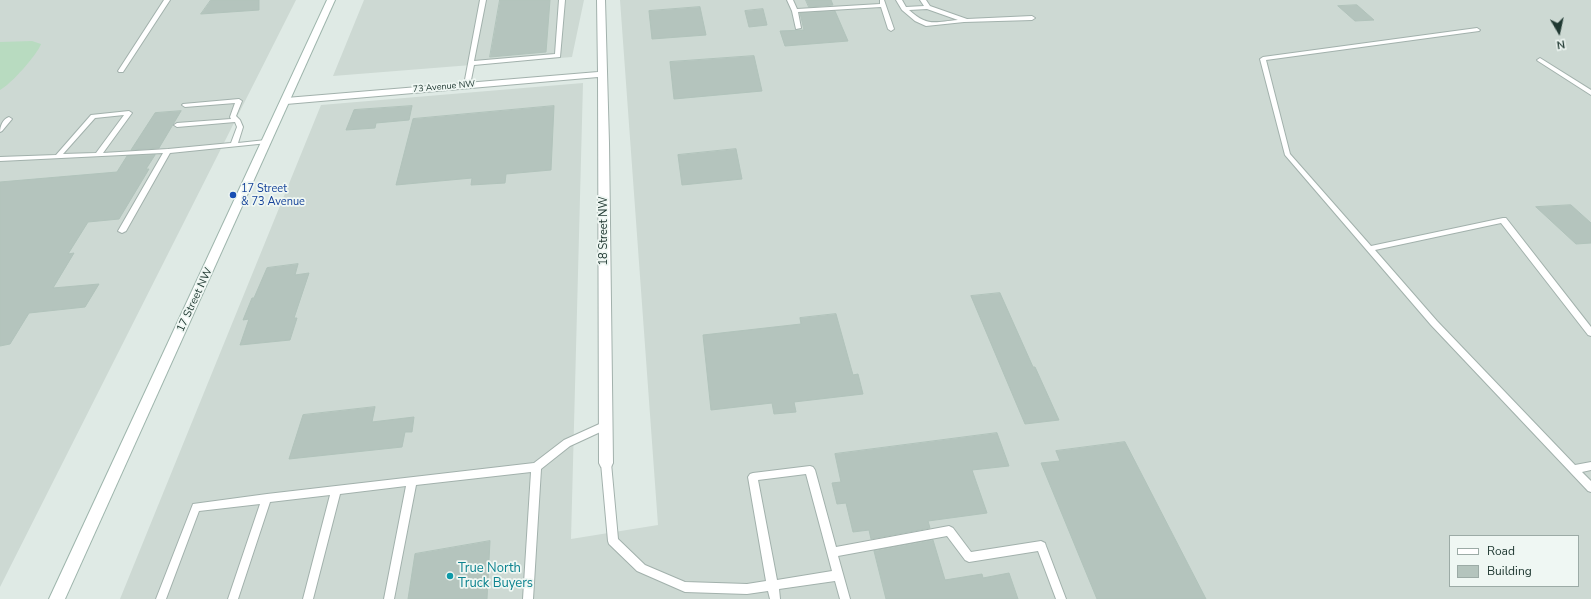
<!DOCTYPE html>
<html>
<head>
<meta charset="utf-8">
<style>
  body { margin:0 }
  #map { position:relative; width:1591px; height:599px; overflow:hidden; background:#dfeae5; font-family:"Nunito Sans",sans-serif }
  canvas { display:block }
  .legend { position:absolute; left:1449px; top:535px; width:130px; height:52px; box-sizing:border-box; background:#eff7f3; border:1px solid #9caba6; margin:0; padding:5px 7px; list-style:none; font-size:12px; color:#203932 }
  .legend li { display:flex; align-items:center; gap:8px; height:20px }
  .legend b { width:20px; border:1px solid #9caba6 }
  .north { position:absolute; left:1539px; top:12px; width:40px; height:40px; -webkit-text-stroke:3px #eff7f3; paint-order:stroke; rotate:171deg; font-size:11px; font-weight:700; line-height:16px; text-align:center; color:#203932 }
  .north::after { content:''; display:block; margin:auto; width:14px; height:18px; background:#203932; clip-path:polygon(50% 0,100% 100%,50% 72%,0 100%) }
</style>
</head>
<body>
<div id="map">
<canvas width="1591" height="599"></canvas>
<ul class="legend">
<li><b style="height:5px;background:#fff"></b>Road</li>
<li><b style="height:11px;background:#b4c4bd"></b>Building</li>
</ul>
<div class="north">N</div>
</div>
<script>
const g = document.querySelector('canvas').getContext('2d');
g.lineJoin = 'round';
function fillPath(path, color) { g.fillStyle = color; g.fill(path, 'evenodd'); }
function strokePath(path, color, width, dash) { g.strokeStyle = color; g.lineWidth = width; g.lineCap = dash ? 'butt' : 'round'; g.setLineDash(dash || []); g.stroke(path); }
function write(font, color, halo, rows, align = 'center') {
  g.font = font + ' "Nunito Sans",sans-serif'; g.lineWidth = 3.5; g.setLineDash([]); g.textBaseline = 'middle'; g.strokeStyle = halo; g.fillStyle = color; for (const [text, x, y, turn = 0] of rows) {
    g.save(); g.translate(x, y); g.rotate((+turn || 0) * Math.PI / 180); g.textAlign = isNaN(turn) ? turn : align; if (halo) g.strokeText(text, 0, 0); g.fillText(text, 0, 0); g.restore();
  }
}
fillPath(new Path2D(`
  M0,0H296L0,587Z
  M364,0H584L572,57L333,76Z
  M620,0H1591V599H120L321,105L583,83L571,539L658,525ZM1450,536H1578V586H1450Z`), '#cdd9d3');
fillPath(new Path2D(`
  M32,41L41,44C37,55 11,84 0,90V42Z`), '#b8dbc0');
const building = new Path2D(`
  M211,0H259V10L201,14Z
  M500,0H550L546,52L490,57Z
  M806,0H831L833,5L809,7Z
  M1357,5L1374,20L1355,21L1338,6Z
  M700,7L706,35L652,39L649,11Z
  M763,9L767,25L749,27L745,11Z
  M835,11L848,41L785,46L780,31L804,30L800,13Z
  M754,56L762,91L674,99L670,62Z
  M412,106L409,120L376,123L375,128L346,130L354,110Z
  M554,106L551,170L506,174L505,183L471,185L472,178L396,185L413,119Z
  M181,111L159,148L131,150L155,113Z
  M736,149L742,179L682,185L678,155Z
  M155,155L146,169H149L119,219L88,222L68,254L74,253L53,288L99,284L85,307L29,313L10,344L0,346V182L117,172L127,156Z
  M1571,205L1591,223V243L1576,244L1536,207Z
  M298,264L295,275L309,273L294,318H297L290,340L240,345L249,319L243,320L252,298H254L267,268Z
  M1000,293L1033,367H1035L1059,420L1025,424L971,296Z
  M836,314L853,375L858,374L863,394L794,402L796,412L774,414L772,403L711,410L703,335L801,324L800,318Z
  M375,407L372,422L414,417L412,432H405L402,447L289,459L303,415Z
  M997,433L1009,466L972,470L987,513L928,521L930,528L871,539L869,530L853,532L846,503L837,504L832,483L841,482L835,454Z
  M1125,442L1206,599H1097L1041,463L1060,461L1056,451Z
  M933,540L945,580L982,574L983,578L1009,573L1018,599H886L874,551Z
  M490,541L487,599H408L415,554Z`);
fillPath(building, '#b4c4bd');
strokePath(building, '#b1c3bb', 1);
const lane = new Path2D(`
  M164,0H170L123,72H119L118,71Z
  M480,0H486L474,61L555,54L559,0H565L560,57L474,65L470,85L467,87L465,86L464,85Z
  M787,0H793L797,9L880,4V0H884L894,29L891,31L888,29L881,7L798,12L801,28L796,29L792,11Z
  M896,0H902L906,7L924,6L920,0H926L930,6L967,19L1032,16L1035,18L1032,20L964,22L926,26L915,21L902,10ZM927,9L958,20C934,22 928,27 909,10Z
  M1477,28L1480,30L1479,31L1266,60L1290,154L1371,246L1503,218H1506L1591,327V336L1588,335L1501,223L1375,250L1437,321L1575,465L1591,462V470L1582,472L1591,481V492L1588,491L1431,325L1285,155L1260,59L1263,57Z
  M1540,58L1591,90V95L1538,61L1537,60Z
  M239,99L242,101L236,116L240,120L243,127L238,143L266,140L268,141V143L170,153L126,231L122,233L118,231L163,153L0,161V157L56,155L91,115L129,111L132,113L103,153L168,149L231,143L237,127L235,122L177,127L174,125L177,123L231,119L230,117L235,103L185,107L182,105L183,104ZM124,115L96,153L63,154L95,118Z
  M9,117L12,119L2,131L0,132C0,126 3,119 9,117Z
  M606,421L609,422L611,425L609,428L570,446L541,469L533,599H523L531,472L416,485L394,599H384L406,486L340,494L313,599H303L330,495L270,502L238,599H228L260,504L199,511L166,599H156L193,504L267,494L534,463L564,440Z
  M606,459L609,460L611,463L618,539L645,565L685,582L747,584L766,581L748,477L750,474L753,473L810,466L813,467L815,470L836,547L949,526L953,528L971,552L1041,541L1045,543L1046,546L1066,599H1056L1038,551L969,562L965,560L947,536L838,556L850,599H840L835,581L779,589L780,599H770L768,591L747,594L685,592L637,571L609,544L608,541L601,463L603,460ZM806,474L832,571L777,580L758,480Z`);
const street = new Path2D(`
  M597,0H605L609,143L613,463L611,467L606,469L601,467L599,463L598,77L286,104L281,101L286,98L598,72Z`);
const secondary = new Path2D(`
  M327,0H335L65,599H49Z`);
strokePath(lane, '#a2b1ac', 2);
strokePath(street, '#a2b1ac', 2);
strokePath(secondary, '#9eb5ac', 2);
fillPath(lane, '#fff');
fillPath(street, '#fff');
fillPath(secondary, '#fff');
for (const [x, y, r, color] of [
  [233,195,4,"#1a4fb4"],
  [450,576,4,"#0f9aa8"]
]) { const dot = new Path2D(); dot.arc(x, y, r, 0, 2 * Math.PI); g.fillStyle = color; g.fill(dot); strokePath(dot, '#eff7f3', 1.5); }
write('9px', '#203932', '#eff7f3', [
  ["73 Avenue NW",444,87,-5]
]);
write('11px', '#164399', '#eff7f3', [
  ["17 Street",241,189],
  ["& 73 Avenue",241,202]
], 'left');
write('11px', '#203932', '#eff7f3', [
  ["18 Street NW",604,231,-90],
  ["17 Street NW",195,300,-65]
]);
write('13px', '#0d838f', '#eff7f3', [
  ["True North",458,569],
  ["Truck Buyers",458,584]
], 'left');
</script>
</body>
</html>
